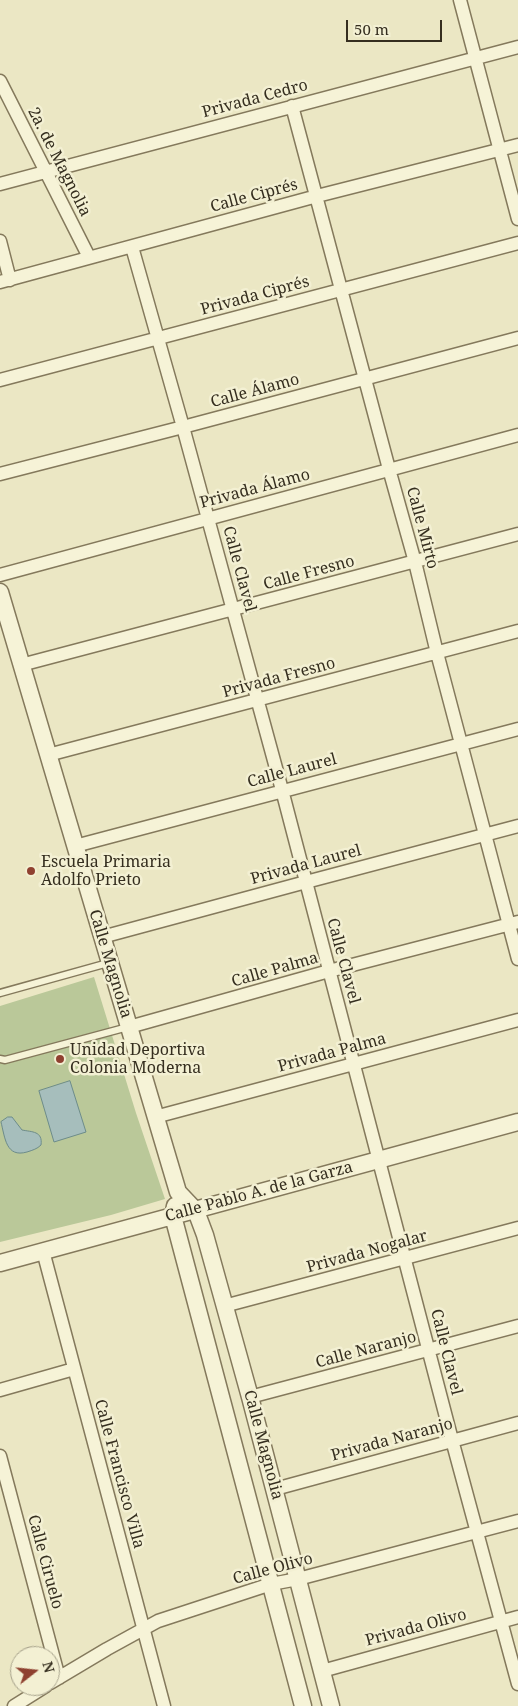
<!DOCTYPE html>
<html>
<head>
<meta charset="utf-8">
<style>
  body { margin:0 }
  #map { position:relative; width:518px; height:1706px; overflow:hidden; background:#ebe7c4; font-family:"Noto Serif",serif }
  canvas { display:block }
  .north { position:absolute; left:10px; top:1646px; width:50px; height:50px; box-sizing:border-box; background:#f3f0d3; border:1px solid #a7a28b; border-radius:50%; rotate:74deg; font-size:14px; font-weight:700; line-height:20px; text-align:center; color:#352e1f }
  .north::after { content:''; display:block; margin:auto; width:18px; height:22px; background:#8f4130; clip-path:polygon(50% 0,100% 100%,50% 72%,0 100%) }
  .scale { position:absolute; left:346px; top:20px; width:96px; height:22px; box-sizing:border-box; border:2px solid #352e1f; border-top:0; padding-left:6px; font-size:15px; line-height:18px; white-space:nowrap; color:#352e1f; -webkit-text-stroke:4px #f3f0d3; paint-order:stroke }
</style>
</head>
<body>
<div id="map">
<canvas width="518" height="1706"></canvas>
<div class="north">N</div>
<div class="scale">50 m</div>
</div>
<script>
const g = document.querySelector('canvas').getContext('2d');
g.lineJoin = 'round';
function fillPath(path, color) { g.fillStyle = color; g.fill(path, 'evenodd'); }
function strokePath(path, color, width, dash) { g.strokeStyle = color; g.lineWidth = width; g.lineCap = dash ? 'butt' : 'round'; g.setLineDash(dash || []); g.stroke(path); }
function write(font, color, halo, rows, align = 'center') {
  g.font = font + ' "Noto Serif",serif'; g.lineWidth = 5; g.setLineDash([]); g.textBaseline = 'middle'; g.strokeStyle = halo; g.fillStyle = color; for (const [text, x, y, turn = 0] of rows) {
    g.save(); g.translate(x, y); g.rotate((+turn || 0) * Math.PI / 180); g.textAlign = isNaN(turn) ? turn : align; if (halo) g.strokeText(text, 0, 0); g.fillText(text, 0, 0); g.restore();
  }
}
fillPath(new Path2D(`
  M94,977L136,1113L165,1199L111,1215L0,1242V1006Z`), '#bac899');
const water = new Path2D(`
  M70,1081L86,1132L54,1142L39,1091Z
  M8,1117H12L22,1130C32,1132 43,1131 41,1145C37,1149 33,1150 27,1152C6,1158 5,1138 1,1122Z`);
fillPath(water, '#a6bebc');
strokePath(water, '#6d8c8a', 1);
const service = new Path2D(`
  M0,993L108,963
  M0,1059L5,1060L128,1027`);
const minor = new Path2D(`
  M460,0L518,219
  M0,81L89,257
  M292,106L389,469L415,562L437,653L518,959
  M0,184L518,47
  M0,241L10,280
  M132,247L183,427L282,790L452,1440L518,1684
  M0,282L317,196L518,145
  M0,380L518,243
  M0,474L183,427L518,338
  M0,575L518,435
  M21,665L518,534
  M48,755L518,631
  M75,846L518,729
  M102,937L306,882L518,826
  M129,1027L329,971L518,922
  M155,1117L518,1020
  M43,1251L164,1706
  M224,1306L518,1228
  M0,1390L74,1369
  M250,1397L518,1326
  M0,1456L59,1678
  M275,1489L518,1423
  M322,1671L518,1617
  M50,1683L107,1649L158,1621L271,1584L298,1579L518,1521
  M14,1706L46,1686`);
const tertiary = new Path2D(`
  M0,592L178,1192L196,1211L205,1235L250,1397L331,1706
  M175,1206L173,1216L303,1706
  M0,1263L518,1122`);
strokePath(service, '#84795c', 9);
strokePath(minor, '#84795c', 15);
strokePath(tertiary, '#84795c', 19);
strokePath(service, '#f6f3d7', 6);
strokePath(minor, '#f6f3d7', 12);
strokePath(tertiary, '#f6f3d7', 16);
for (const [x, y, r, color] of [
  [31,871,5,"#8f4130"],
  [60,1059,5,"#8f4130"]
]) { const dot = new Path2D(); dot.arc(x, y, r, 0, 2 * Math.PI); g.fillStyle = color; g.fill(dot); strokePath(dot, '#f3f0d3', 2); }
write('16px', '#352e1f', '#f3f0d3', [
  ["Privada Cedro",255,99,-15],
  ["2a. de Magnolia",59,162,63],
  ["Calle Ciprés",254,196,-15],
  ["Privada Ciprés",255,296,-15],
  ["Calle Álamo",255,391,-15],
  ["Privada Álamo",255,489,-15],
  ["Calle Mirto",422,528,75],
  ["Calle Clavel",239,569,75],
  ["Calle Fresno",309,573,-15],
  ["Privada Fresno",279,678,-15],
  ["Calle Laurel",292,771,-15],
  ["Privada Laurel",306,865,-15],
  ["Calle Clavel",343,961,75],
  ["Calle Magnolia",110,964,73],
  ["Calle Palma",275,970,-16],
  ["Privada Palma",332,1053,-15],
  ["Calle Pablo A. de la Garza",259,1192,-15],
  ["Privada Nogalar",367,1252,-15],
  ["Calle Naranjo",366,1350,-15],
  ["Calle Clavel",446,1352,76],
  ["Privada Naranjo",392,1440,-15],
  ["Calle Magnolia",263,1445,75],
  ["Calle Francisco Villa",119,1474,75],
  ["Calle Ciruelo",45,1562,75],
  ["Calle Olivo",273,1569,-15],
  ["Privada Olivo",416,1628,-15]
]);
write('16px', '#352e1f', '#f3f0d3', [
  ["Escuela Primaria",41,862],
  ["Adolfo Prieto",41,880],
  ["Unidad Deportiva",70,1050],
  ["Colonia Moderna",70,1068]
], 'left');
</script>
</body>
</html>
